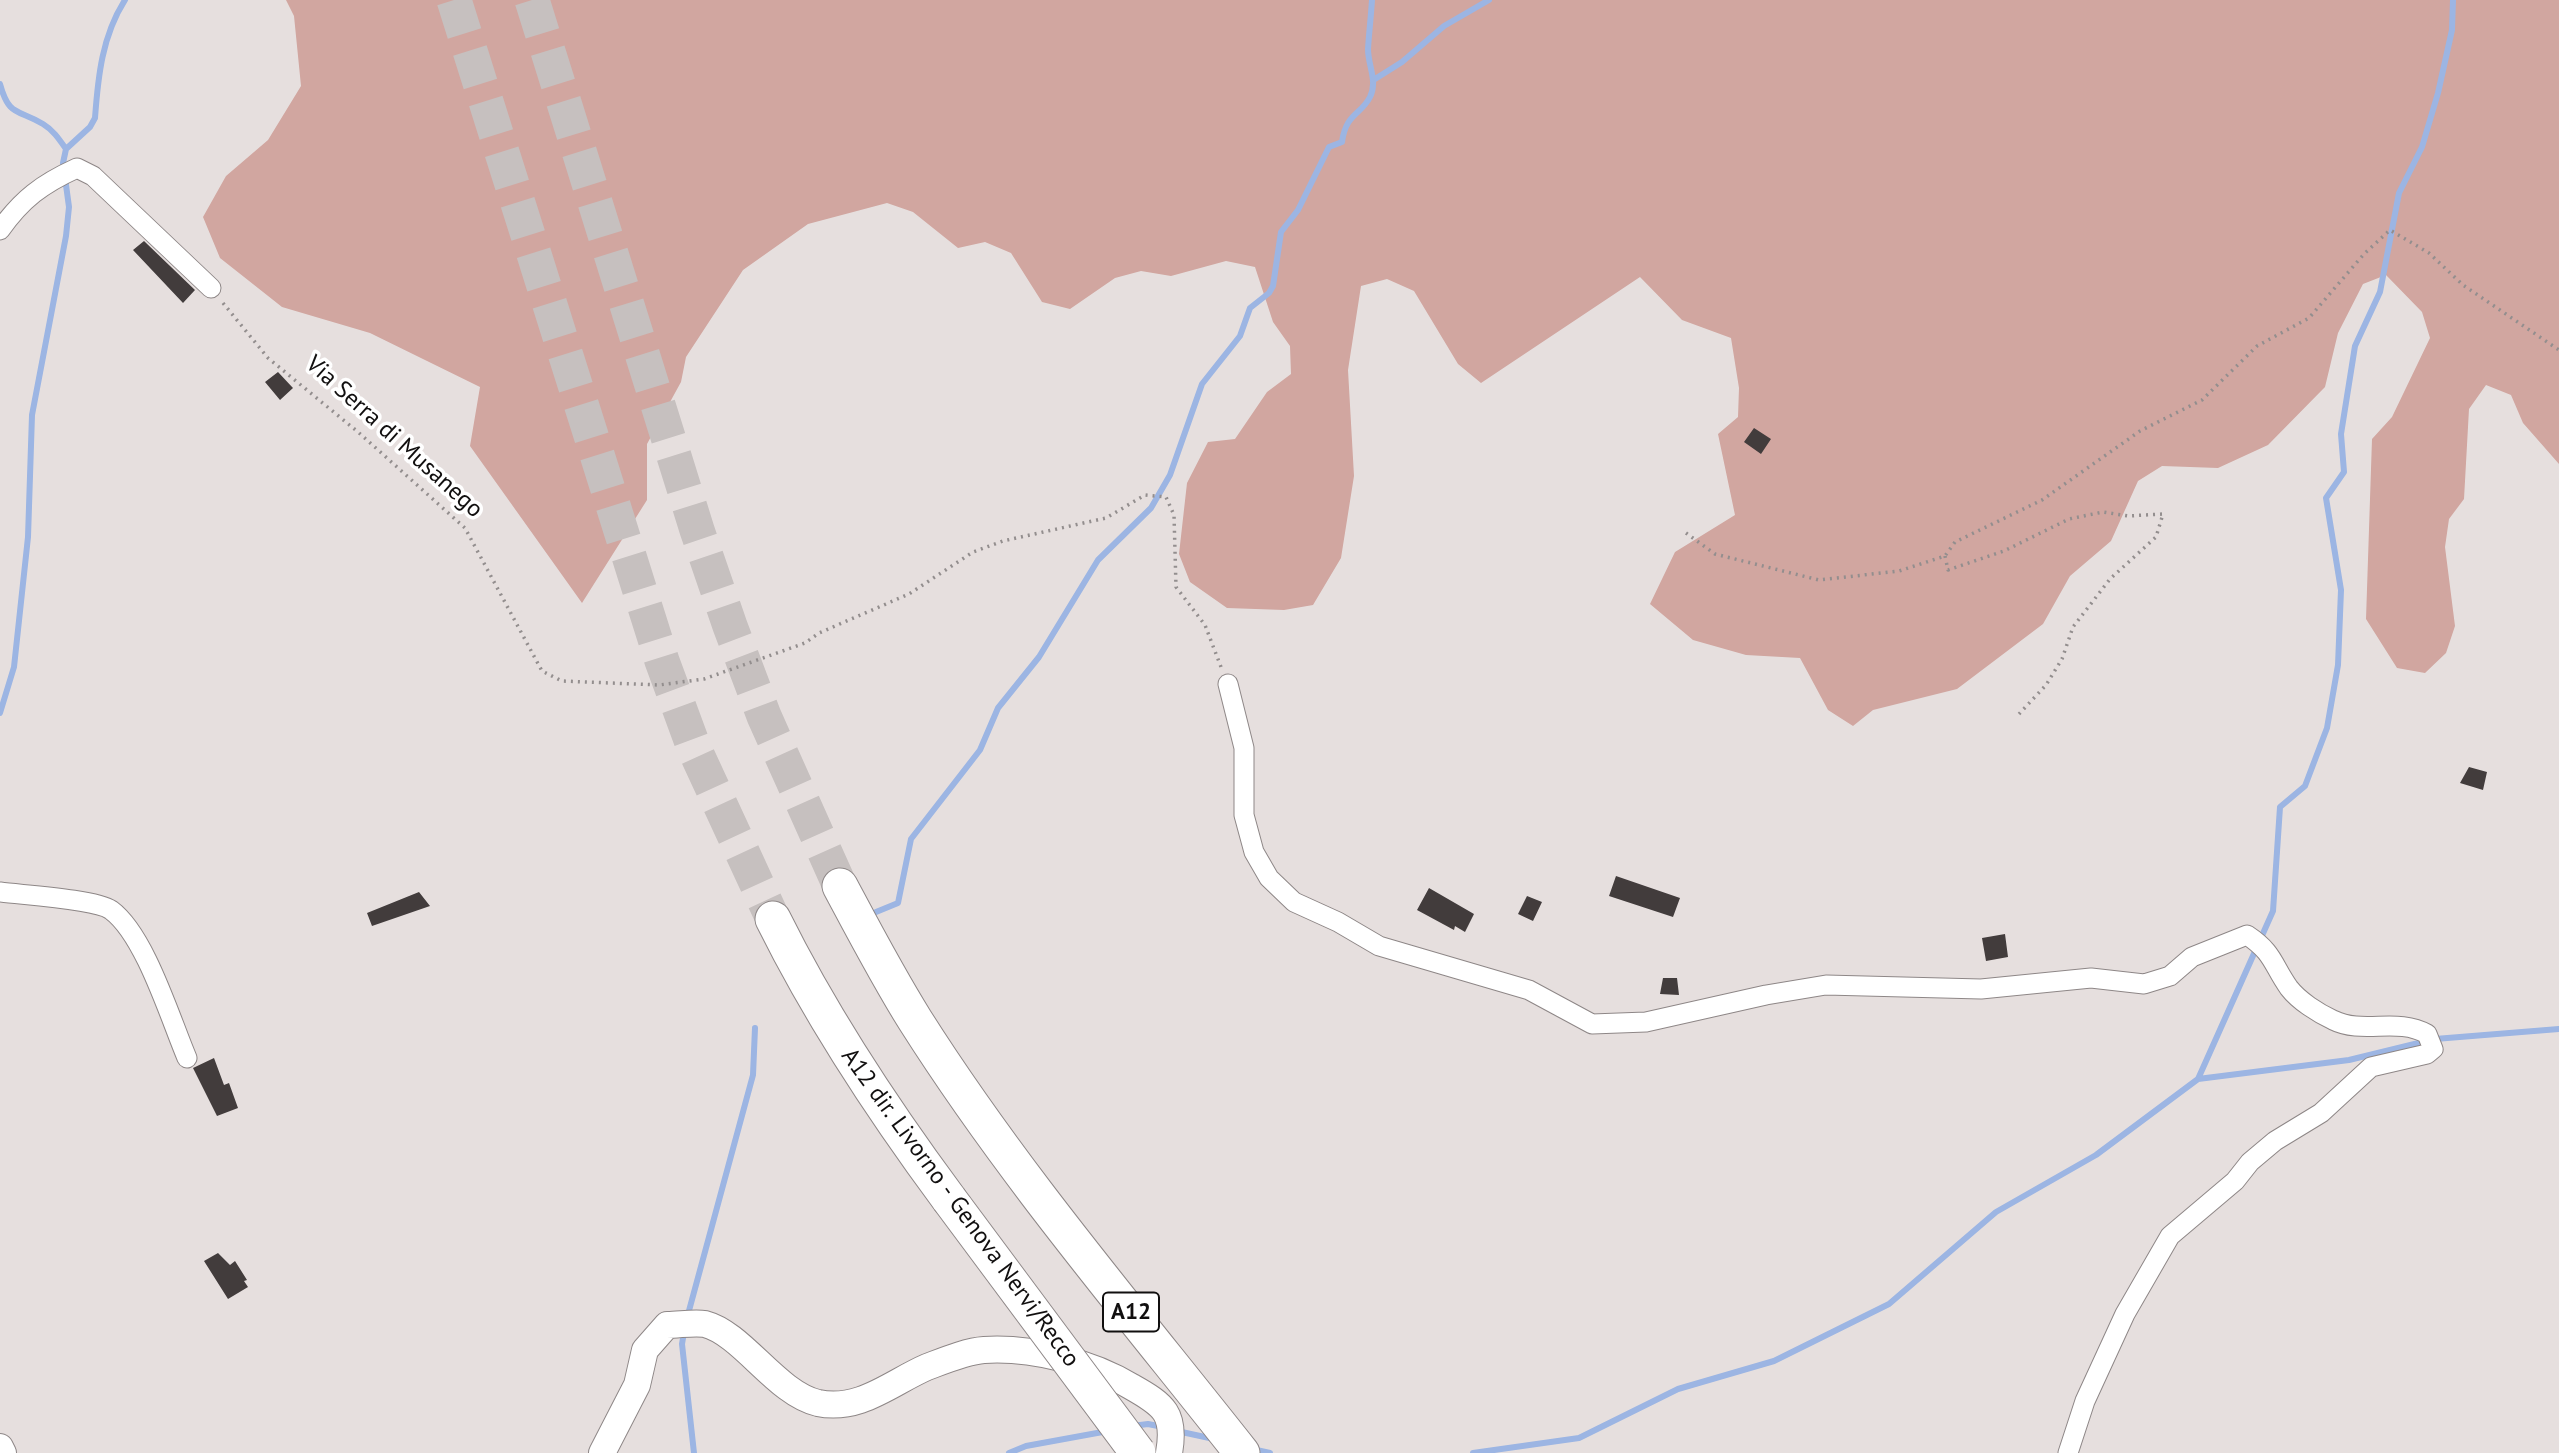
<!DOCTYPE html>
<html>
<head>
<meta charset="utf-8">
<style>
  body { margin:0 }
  canvas { display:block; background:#e6dfde }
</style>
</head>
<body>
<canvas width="2559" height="1453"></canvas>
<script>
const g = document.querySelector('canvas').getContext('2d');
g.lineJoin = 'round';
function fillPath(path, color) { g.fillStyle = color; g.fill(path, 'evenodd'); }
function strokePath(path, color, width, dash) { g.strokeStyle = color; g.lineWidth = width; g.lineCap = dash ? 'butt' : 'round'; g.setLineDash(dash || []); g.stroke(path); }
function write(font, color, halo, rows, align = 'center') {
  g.font = font + ' "PT Sans",sans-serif'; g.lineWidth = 7; g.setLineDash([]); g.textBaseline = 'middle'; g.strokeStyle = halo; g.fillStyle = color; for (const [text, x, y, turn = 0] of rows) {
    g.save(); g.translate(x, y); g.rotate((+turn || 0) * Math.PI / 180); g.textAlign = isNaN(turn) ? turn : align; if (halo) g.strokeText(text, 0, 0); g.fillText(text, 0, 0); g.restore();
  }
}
fillPath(new Path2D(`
  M286,0H2559V464L2523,423L2511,395L2486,385L2469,409L2464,499L2449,519L2445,547L2455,626L2446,653L2425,673L2397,668L2366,619L2372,439L2392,417L2430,338L2422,312L2386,275L2363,284L2338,333L2325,387L2268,445L2218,468L2162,466L2138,481L2111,541L2070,576L2043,624L1957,689L1873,710L1853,726L1828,710L1800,658L1746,655L1693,640L1650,604L1675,552L1735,515L1718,434L1738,417L1739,388L1731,338L1682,320L1640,277L1481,383L1458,364L1414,291L1387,279L1361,286L1348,370L1354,476L1341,558L1313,605L1284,610L1227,608L1190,582L1179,554L1187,483L1208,442L1235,439L1267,392L1291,374L1290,346L1273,322L1255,267L1226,261L1171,276L1141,271L1115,278L1070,309L1042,302L1011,253L985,242L958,248L913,212L887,203L808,224L743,270L686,357L681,382L647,444V500L582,603L470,446L480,387L370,333L282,307L220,258L203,217L226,176L268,140L301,86L294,16Z`), '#d1a6a0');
strokePath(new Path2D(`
  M1375,79L1402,62L1444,26L1489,0
  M0,84C9,117 18,109 43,124C53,130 59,139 66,149
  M0,713L14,667L28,537L32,415L66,236L69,207L63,163L66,149L90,127L95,118C98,77 102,36 125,0
  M876,912L898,903L911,839L980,750L998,708L1039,657L1098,560L1151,508L1170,475L1202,384L1240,336L1250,308L1269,293L1273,286L1281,232L1298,210L1329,147L1342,142C1346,113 1361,115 1370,97C1378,81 1368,66 1368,49C1369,33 1371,16 1372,0
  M2198,1079L2349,1060L2435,1039L2559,1029
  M687,1318L753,1075L755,1028
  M684,1332L682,1344L694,1453
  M1132,1426L1148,1424L1163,1427
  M1177,1431L1214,1439
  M1252,1449L1270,1453
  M1009,1453L1026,1446L1108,1431
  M1473,1453L1579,1438L1678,1389L1774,1361L1889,1304L1996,1212L2096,1155L2198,1079L2273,911L2280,807L2305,786L2327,728L2338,665L2341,590L2326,498L2344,472L2341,434L2355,346L2380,292L2399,193L2422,147L2438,93L2452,30L2453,0`), '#9cb5e3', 6);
fillPath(new Path2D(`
  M144,241L195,290L183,303L133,250Z
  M278,372L293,388L280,400L265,382Z
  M1754,428L1771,439L1761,454L1744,442Z
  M2469,767L2487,772L2483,790L2460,783Z
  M1616,876L1680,898L1673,917L1609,896Z
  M1429,888L1474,914L1465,932L1455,926L1454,930L1417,910Z
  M419,892L430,906L372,926L367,913Z
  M1527,896L1542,902L1533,921L1518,914Z
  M2005,934L2008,957L1986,961L1982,938Z
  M1663,978H1677L1679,995L1660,994Z
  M214,1058L224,1085L229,1083L238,1108L217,1116L193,1068Z
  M218,1253L230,1265L235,1261L247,1280L244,1281L248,1287L228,1299L204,1261Z`), '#423c3c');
strokePath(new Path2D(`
  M454,0L662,661L694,748L773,919
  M532,0L697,530L730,626L764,716L840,886`), '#c6c0bf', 35, [35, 18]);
const street = new Path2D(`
  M0,230C22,199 42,184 77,168L93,176L211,288
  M1228,684L1244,748V815L1254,852L1269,878L1294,902L1338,922L1379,946L1529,990L1592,1024L1646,1022L1766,995L1826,985L1981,989L2091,978L2144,984L2170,976L2192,957L2247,935C2274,953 2272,964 2289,988C2299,1001 2318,1013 2333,1020C2363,1035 2397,1017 2427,1034L2433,1049L2427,1054L2371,1067L2321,1113L2275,1141L2250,1162L2235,1181L2170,1236L2125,1314L2085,1401L2068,1453
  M0,892C22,895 95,899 111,910C145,935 170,1018 187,1058`);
const secondary = new Path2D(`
  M0,1447L3,1453
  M602,1453L637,1385L645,1350L667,1325C679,1325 694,1322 705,1324C743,1334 776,1393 818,1403C860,1412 892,1382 927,1367C943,1361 967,1351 984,1350C1032,1347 1091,1362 1132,1387C1164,1405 1176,1414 1169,1453`);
const highway = new Path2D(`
  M840,886C864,931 888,977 915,1020C1012,1173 1130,1311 1242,1453
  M773,919C822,1018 883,1110 949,1199`);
strokePath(street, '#8e8787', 21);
strokePath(secondary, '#8e8787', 28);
strokePath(highway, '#8e8787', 37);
strokePath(new Path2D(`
  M223,303L268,358L358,432L465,528L542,671L562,681L659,685L704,679L805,643L819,633L909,594L973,552L1003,541L1106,518L1145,495L1166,497L1174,515L1176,587L1205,625L1221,667
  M1686,533L1715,554L1819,580L1899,571L1945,556L1955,542L2042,500L2140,431L2202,400L2257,346L2309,318L2364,254L2390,230L2429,253L2463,285L2559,350
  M1945,556L1948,570L2004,551L2069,519L2103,512L2128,516L2163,514L2156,537L2110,579L2073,627L2062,659L2046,685L2019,714`), '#938e8e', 3.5, [2, 5]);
strokePath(street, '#fff', 19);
strokePath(secondary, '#fff', 26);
strokePath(highway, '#fff', 35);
const highwayBridge = new Path2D(`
  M949,1199L1138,1453`);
strokePath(highwayBridge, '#8e8787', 37, []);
strokePath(highwayBridge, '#fff', 35);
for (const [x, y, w] of [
  [1131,1312,56]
]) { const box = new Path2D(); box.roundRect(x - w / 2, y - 19.5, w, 39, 5); g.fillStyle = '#fff'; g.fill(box); strokePath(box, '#110f0f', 2); }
write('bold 23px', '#110f0f', null, [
  ["A12",1131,1312]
]);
write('24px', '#110f0f', '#fff', [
  ["Via Serra di Musanego",394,437,42],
  ["A12 dir. Livorno - Genova Nervi/Recco",960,1208,54]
]);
</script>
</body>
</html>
